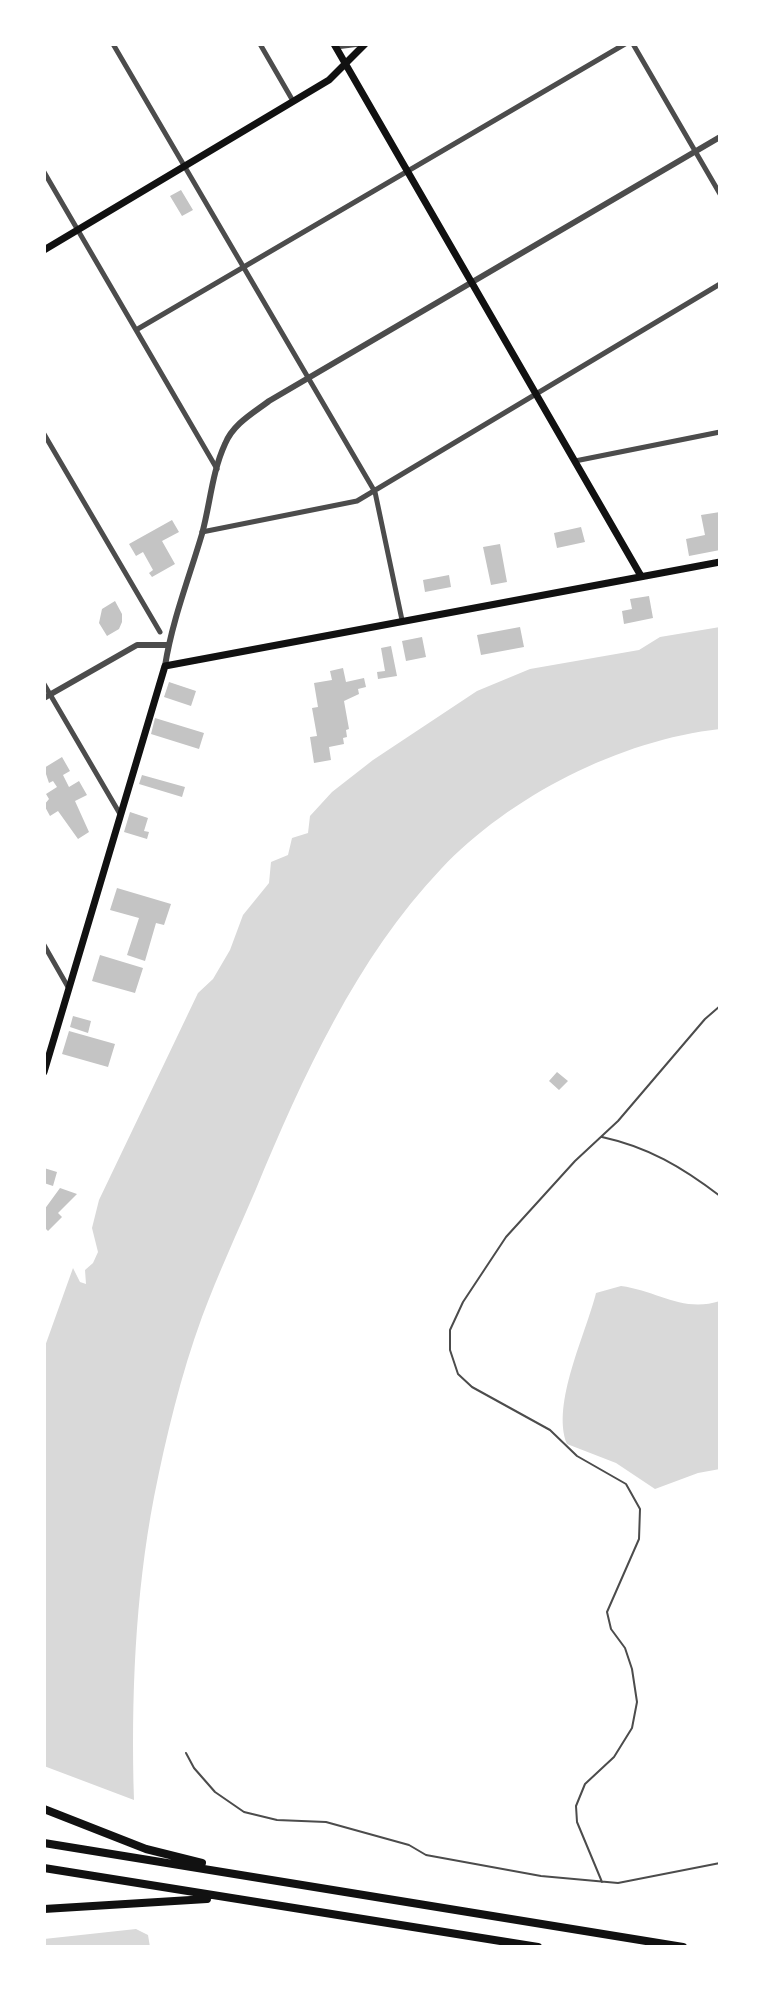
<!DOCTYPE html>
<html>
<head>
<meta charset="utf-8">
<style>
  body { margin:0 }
  #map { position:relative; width:764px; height:1991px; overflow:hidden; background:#fff; font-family:Inter,sans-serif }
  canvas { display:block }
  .frame { position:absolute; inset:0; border:46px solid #fff; pointer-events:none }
</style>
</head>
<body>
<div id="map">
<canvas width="764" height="1991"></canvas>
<div class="frame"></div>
</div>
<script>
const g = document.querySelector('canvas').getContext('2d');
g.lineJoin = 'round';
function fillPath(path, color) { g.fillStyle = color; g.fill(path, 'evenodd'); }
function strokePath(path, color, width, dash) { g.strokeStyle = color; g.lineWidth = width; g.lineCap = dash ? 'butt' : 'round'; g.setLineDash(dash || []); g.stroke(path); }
fillPath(new Path2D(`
  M720,627V729C620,740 510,796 441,869C357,957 302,1078 256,1189C238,1231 218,1274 202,1317C181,1374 166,1437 154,1497C135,1596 131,1699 134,1800L44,1766V1349L73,1268L80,1282L86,1284L85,1270L93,1263L98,1252L92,1228L99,1200L198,993L213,979L230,950L243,915L269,883L271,862L288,855L292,838L308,833L310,816L332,792L373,760L477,691L530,669L639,650L660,637Z
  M621,1286C658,1291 683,1313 720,1301V1469L698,1473L655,1489L616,1463L567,1444C551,1404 586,1334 596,1293Z
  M136,1929L148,1935L150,1947H44V1939Z`), '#d9d9d9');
fillPath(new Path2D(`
  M181,190L193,210L182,216L170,196Z
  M720,512V550L689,556L686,539L705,535L701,515Z
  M172,520L179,532L162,541L175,564L152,577L149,573L153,570L143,552L136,556L129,544Z
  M581,527L585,542L557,548L554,533Z
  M500,544L507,582L491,585L483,547Z
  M449,575L451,587L425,592L423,580Z
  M649,596L653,618L624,624L622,611L632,609L630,599Z
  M115,601L122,614V622L119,629L107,636L99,623L102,609Z
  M520,627L524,647L481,655L477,635Z
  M422,637L426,657L406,661L402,641Z
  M391,646L397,676L378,679L377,672L385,671L381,648Z
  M343,668L346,682L364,678L366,687L358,689L359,694L344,701L349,729L346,730L347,737L343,738L344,744L329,747L331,760L314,763L310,737L317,736L312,708L318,707L314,683L332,680L330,671Z
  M169,682L196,691L191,706L164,697Z
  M155,718L204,733L199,749L151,734Z
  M62,757L70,771L63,775L69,787L79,781L87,795L75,801L89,832L78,839L58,811L50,816L44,805L49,799L46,794L57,787L53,781L49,783L44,768Z
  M142,775L185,787L182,797L139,784Z
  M130,812L148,818L144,831L149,832L147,839L124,832Z
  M117,888L171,904L164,925L156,923L145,961L127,955L139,918L110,910Z
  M100,955L143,968L135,993L92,981Z
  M73,1016L91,1021L88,1033L70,1027Z
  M69,1031L115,1044L108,1067L62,1054Z
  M557,1072L568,1081L559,1090L549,1081Z
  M44,1168L57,1172L53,1186L44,1183Z
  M60,1188L77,1194L58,1213L62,1217L48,1231L44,1227V1210Z`), '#c4c4c4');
strokePath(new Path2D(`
  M602,1137C648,1147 682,1167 720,1196
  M186,1753L194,1768L215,1792L244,1812L277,1820L326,1822L409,1845L426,1855L541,1876L618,1883L720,1863
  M602,1882L577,1822L576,1806L585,1784L614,1757L632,1728L637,1702L632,1669L625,1648L611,1629L607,1612L639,1539L640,1509L626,1484L577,1456L550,1430L472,1387L458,1374L450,1350V1330L463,1302L506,1237L575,1161L618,1121L705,1019L720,1006`), '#4c4c4c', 2);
strokePath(new Path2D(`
  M113,44L375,492L402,620
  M260,44L293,101
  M633,44L720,194
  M336,47L360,44
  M44,172L217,469
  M136,330L625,44
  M44,434L160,632
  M575,461L720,432
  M202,532L357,501L720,284
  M44,684L120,814
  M44,945L68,987`), '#4c4c4c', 5);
strokePath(new Path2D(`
  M165,666C172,621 189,578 202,534C210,505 212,472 225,444C233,424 253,413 269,401L720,137
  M44,698L137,645H168`), '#4c4c4c', 6);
strokePath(new Path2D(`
  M334,44L641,576
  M44,250L329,80L365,44
  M44,1072L165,666L720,562`), '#111', 7);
strokePath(new Path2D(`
  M44,1809L146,1849L202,1863
  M44,1843L683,1947
  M44,1868L538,1947
  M44,1909L207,1899`), '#111', 8);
</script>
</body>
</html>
